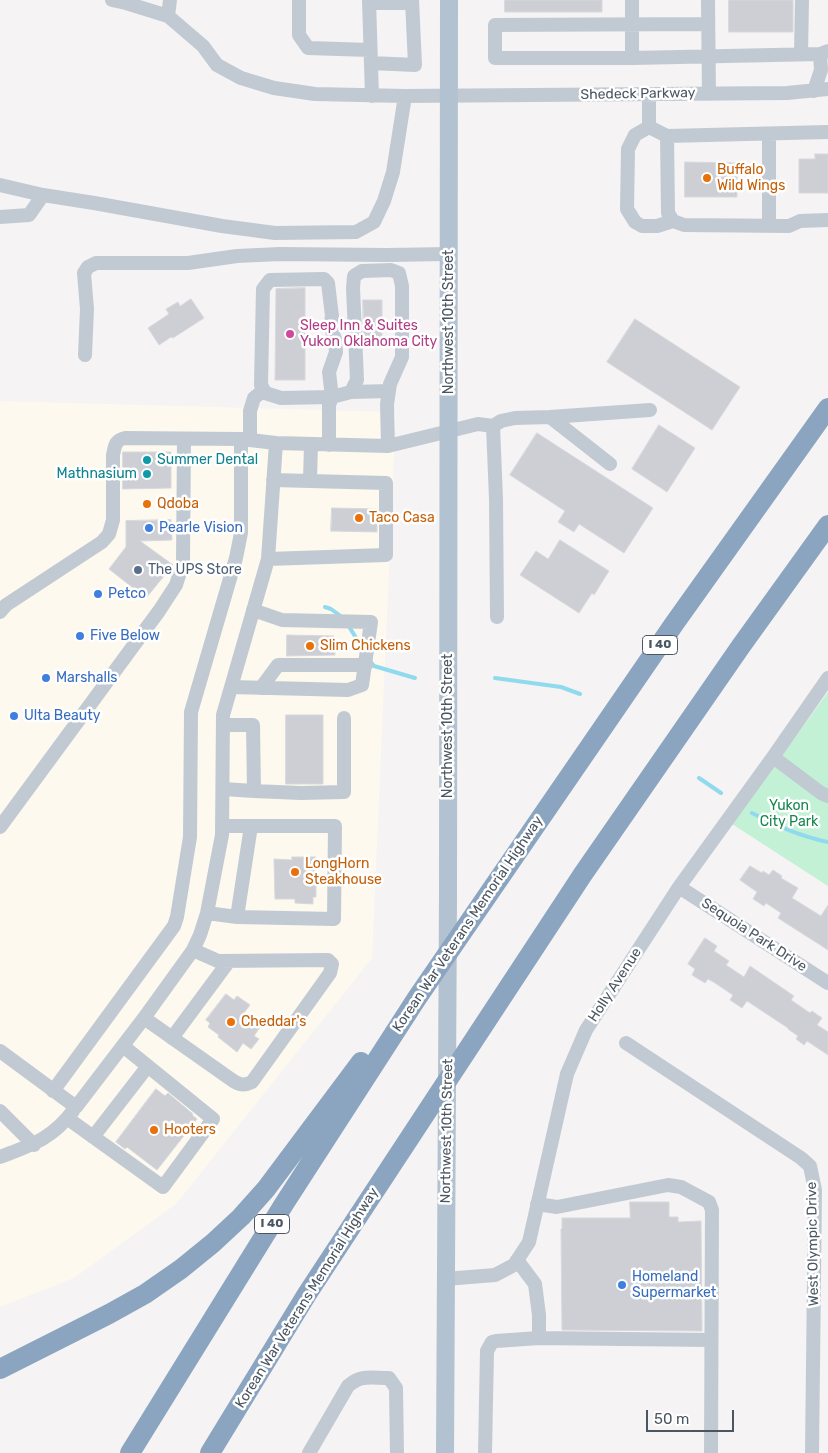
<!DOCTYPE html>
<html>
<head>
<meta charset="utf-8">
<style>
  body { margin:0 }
  #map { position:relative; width:828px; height:1453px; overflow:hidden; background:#f5f3f3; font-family:Rubik,sans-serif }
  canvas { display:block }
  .scale { position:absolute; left:646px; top:1410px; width:88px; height:22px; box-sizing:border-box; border:2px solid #4a5661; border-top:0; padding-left:6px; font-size:15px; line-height:18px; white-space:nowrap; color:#4a5661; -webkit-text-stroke:4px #fff; paint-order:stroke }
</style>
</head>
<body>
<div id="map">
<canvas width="828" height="1453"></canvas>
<div class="scale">50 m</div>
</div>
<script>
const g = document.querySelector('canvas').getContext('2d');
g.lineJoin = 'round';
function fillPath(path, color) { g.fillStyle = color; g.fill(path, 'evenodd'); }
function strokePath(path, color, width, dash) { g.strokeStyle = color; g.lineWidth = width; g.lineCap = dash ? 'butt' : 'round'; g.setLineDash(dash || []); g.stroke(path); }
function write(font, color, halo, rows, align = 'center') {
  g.font = font + ' Rubik,sans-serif'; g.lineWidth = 5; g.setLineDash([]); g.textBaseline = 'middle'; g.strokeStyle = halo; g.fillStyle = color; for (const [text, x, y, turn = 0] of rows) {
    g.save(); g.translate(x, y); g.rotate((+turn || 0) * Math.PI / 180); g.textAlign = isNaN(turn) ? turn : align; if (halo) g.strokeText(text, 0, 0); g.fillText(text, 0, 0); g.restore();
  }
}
fillPath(new Path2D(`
  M0,401L396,412L372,958L176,1204L74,1278L0,1307Z`), '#fdf9ef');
fillPath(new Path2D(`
  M828,692V886L732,824Z`), '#c3f1d5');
strokePath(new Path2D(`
  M325,607L331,609L342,617
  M348,625L363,649
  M370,661L374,666L415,678
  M495,678L561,687L580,694
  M699,778L721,793
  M752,813C778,826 799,836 828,842`), '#90daee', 4);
const building = new Path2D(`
  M505,0H602V12H505Z
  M729,0H793V32H729Z
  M815,154H828V193H799V159H815Z
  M685,162L737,163V197H685Z
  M305,288V380H275L276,289Z
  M191,299L204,318L173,338L171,337L159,345L148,328L169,314L166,309L178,302L180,306Z
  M363,300H382V343H364Z
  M635,319L740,387L712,430L607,362Z
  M659,425L695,448L667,492L632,469Z
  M537,433L653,508L624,553L579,524L574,532L558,522L565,511L510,475Z
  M123,452H171V488L123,489Z
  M332,508L377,509V532L331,531Z
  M171,520L172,540L140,541L173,565L146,598L109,569L126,547V521Z
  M560,540L609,571L594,595L592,593L579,613L520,575L536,551L548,559Z
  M287,635L334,636L335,655L287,656Z
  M286,715H323V784H286Z
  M292,857H316V897H313V904L295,903V899H275L274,859L292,860Z
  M750,866L762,873L763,871L769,875L773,870L782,876L781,878L798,888L792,898L821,916L828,905V950L778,918L781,913L766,903L764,906L753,899L757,892L740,880Z
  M705,938L717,946L714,951L729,961L726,965L744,977L750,966L794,996L791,1000L810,1013L812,1011L822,1018L817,1025L828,1032V1055L807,1041L804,1045L796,1039L798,1036L788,1029V1028L747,1001L742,1008L730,1000L733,995L715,983L708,979L705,983L692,975L695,969L688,964Z
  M226,994L234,1000L237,996L250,1005L243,1014L260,1027L254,1036L259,1039L251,1049L243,1043L237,1052L218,1037L219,1035L208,1027L210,1023L206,1020Z
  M156,1089L165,1096L168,1093L193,1114L192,1115L197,1119L157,1170L127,1147L125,1149L116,1142Z
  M630,1202H669V1217H678V1222L701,1221L702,1331L562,1330L561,1229H562V1218H630Z`);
fillPath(building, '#cdcfd5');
strokePath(building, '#d7d9de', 1);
strokePath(new Path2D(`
  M112,0L126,3L168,16L203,46L217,65L241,78L274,88L315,94L405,96L787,93L828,89
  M299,0V35L308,48L370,50
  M369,0L372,96
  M632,0V58H495V25L708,24
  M708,0L709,94
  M369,3H412
  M168,16L170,0
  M801,54L802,0
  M632,58L820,54L828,51
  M371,63L415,65L412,0
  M814,91L821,70L820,54
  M649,94V127L667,136L828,132
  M649,127L635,135L628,149L627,209L635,222L642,226H657L673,221
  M769,134V225
  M667,136L668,213L673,221L684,225L789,226L800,221L828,220
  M0,185L43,195L94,203L222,226L275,233L356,232L374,222L384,201L393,172L405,96
  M0,217L29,215L43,195
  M324,279L328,283L332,316L330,326L335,339L336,352L329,372L332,397L281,398L265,393L261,385L263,289L270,280Z
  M85,355L87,309L84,273L88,267L96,263H188L237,256L280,254L387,255L448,254
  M351,392L389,391
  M550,417L650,410
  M493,426L501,421L515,418L550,417L610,464
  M250,440V411L254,398L264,390
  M329,445V405L332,397L351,392L357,380L353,288L354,276L362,271L391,270L399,273L402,286V357L390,384L387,404L388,446
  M273,480L310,481L311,444
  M268,559L386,555V483L310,481
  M0,612L6,605L102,542L109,534L113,520V455C115,446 115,440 125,438L241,439L276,443L388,446L478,424L493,426L496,499L497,617
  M231,687L348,690L362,685L371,622L282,620L253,610
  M261,688L278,665H366
  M223,725H253L254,791L223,789
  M773,757L821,793L828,796
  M254,791L301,793L344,792V718
  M0,827L159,611L176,585L183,563L184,439
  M679,887L828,983
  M207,913L237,917L334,919L335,826H222
  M237,917L251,826
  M144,1018L232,1080C239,1085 244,1086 252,1082L330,973L332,964L328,960L218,961L193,950
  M172,1038L229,961
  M626,1043L801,1158L810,1166L815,1190L812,1453
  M0,1051L76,1107L144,1018L193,950L200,935L207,913L222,835L223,715L268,559L276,443
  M53,1091L174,926L177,917L190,837L191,712L236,558L241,533V439
  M0,1111L34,1145
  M67,1118L163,1187L213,1119L123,1046
  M93,1137L148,1066
  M0,1157C31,1145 52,1139 73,1111
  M537,1204L557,1207L668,1185L681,1187L709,1202L712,1210L711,1453
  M517,1260L535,1284L539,1315V1338L711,1340
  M445,1279L495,1275L514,1265L529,1242L567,1074L586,1030L679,887L773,757L828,678
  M309,1453L348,1386C361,1374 372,1378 389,1378L396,1388L397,1453
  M485,1453L487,1351L492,1342L496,1341L539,1338`), '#c1cad2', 14);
strokePath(new Path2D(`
  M445,1453L448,896L449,0`), '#b3c2d1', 18);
strokePath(new Path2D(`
  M0,1369L109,1314L145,1294L181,1269L213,1243L241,1217L266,1189L361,1062
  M130,1453L284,1204L417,998L674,624L828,408
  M210,1453L307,1294L583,874L741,646L828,525`), '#8ba5c1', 20);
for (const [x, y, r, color] of [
  [707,178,5,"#e8710a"],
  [290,334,5,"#d1479c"],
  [147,460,5,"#0f9aa8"],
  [147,474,5,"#0f9aa8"],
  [147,504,5,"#e8710a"],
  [359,518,5,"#e8710a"],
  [149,528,5,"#3f7fe0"],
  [138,570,5,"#5c6f8a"],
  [98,594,5,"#3f7fe0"],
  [80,636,5,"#3f7fe0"],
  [310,646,5,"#e8710a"],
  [46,678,5,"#3f7fe0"],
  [14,716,5,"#3f7fe0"],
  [295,872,5,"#e8710a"],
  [231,1022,5,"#e8710a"],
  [154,1130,5,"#e8710a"],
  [622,1285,5,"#3f7fe0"]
]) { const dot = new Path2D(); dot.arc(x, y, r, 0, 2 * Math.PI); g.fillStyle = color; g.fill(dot); strokePath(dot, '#fff', 2); }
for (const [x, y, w] of [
  [660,645,35],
  [272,1224,35]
]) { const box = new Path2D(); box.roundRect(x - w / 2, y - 9.5, w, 19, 4); g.fillStyle = '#fff'; g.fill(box); strokePath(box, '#4a5661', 1); }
write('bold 12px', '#4a5661', null, [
  ["I 40",660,645],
  ["I 40",272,1224]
]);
write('14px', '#4a5661', '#fff', [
  ["Shedeck Parkway",638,94,-1],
  ["Northwest 10th Street",449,322,-90],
  ["Northwest 10th Street",448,726,-90],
  ["Korean War Veterans Memorial Highway",468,924,-56],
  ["Sequoia Park Drive",754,935,33],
  ["Holly Avenue",615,985,-57],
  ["Northwest 10th Street",447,1131,-89],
  ["West Olympic Drive",813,1244,-91],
  ["Korean War Veterans Memorial Highway",307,1298,-58]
]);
write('14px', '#c56008', '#fff', [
  ["Buffalo",717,170],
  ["Wild Wings",717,186],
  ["Qdoba",157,504],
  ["Taco Casa",369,518],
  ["Slim Chickens",320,646],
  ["LongHorn",305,864],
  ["Steakhouse",305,880],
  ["Cheddar's",241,1022],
  ["Hooters",164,1130]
], 'left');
write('14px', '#b23c85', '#fff', [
  ["Sleep Inn & Suites",300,326],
  ["Yukon Oklahoma City",300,342]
], 'left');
write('14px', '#0d838f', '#fff', [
  ["Summer Dental",157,460],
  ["Mathnasium",137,474,"right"]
], 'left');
write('14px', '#366cbe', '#fff', [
  ["Pearle Vision",159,528],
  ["Petco",108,594],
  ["Five Below",90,636],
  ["Marshalls",56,678],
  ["Ulta Beauty",24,716],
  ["Homeland",632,1277],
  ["Supermarket",632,1293]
], 'left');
write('14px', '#4e5e75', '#fff', [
  ["The UPS Store",148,570]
], 'left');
write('14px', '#17864f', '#fff', [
  ["Yukon",789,806],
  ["City Park",789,822]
]);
</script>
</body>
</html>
